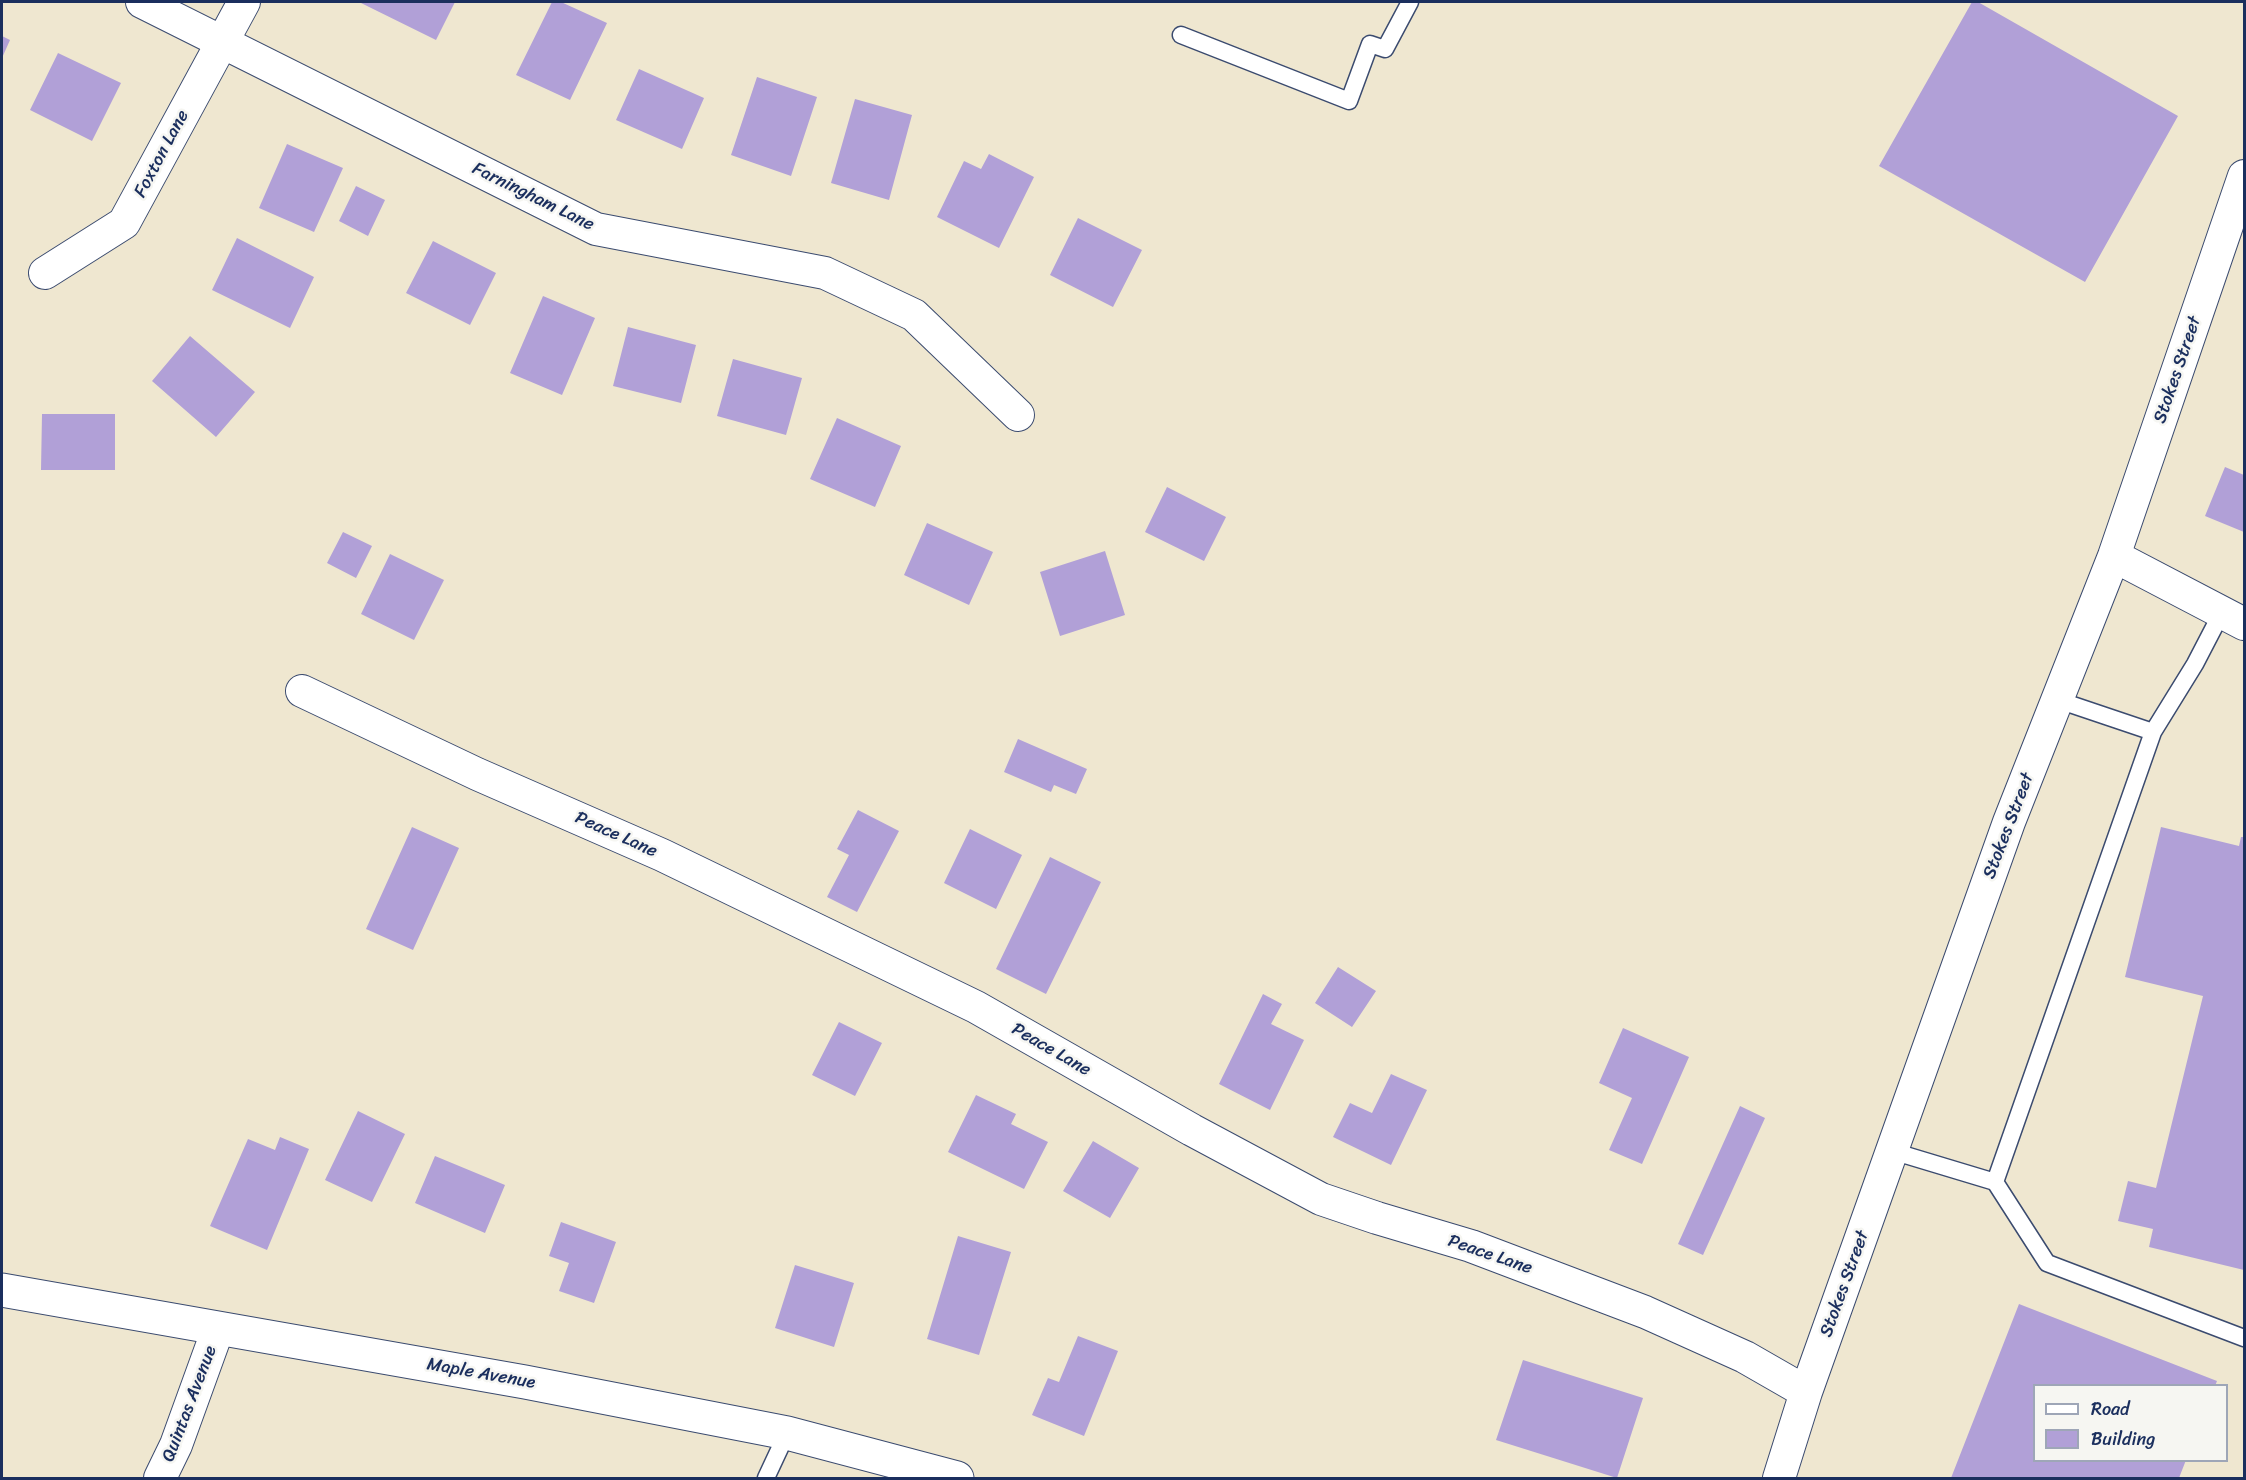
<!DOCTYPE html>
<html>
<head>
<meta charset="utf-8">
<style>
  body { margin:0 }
  #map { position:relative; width:2246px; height:1480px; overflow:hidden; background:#efe7d0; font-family:Sriracha,sans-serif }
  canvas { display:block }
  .frame { position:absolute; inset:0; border:3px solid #1b2f5e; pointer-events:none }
  .legend { position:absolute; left:2033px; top:1384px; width:195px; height:78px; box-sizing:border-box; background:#f6f6f2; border:2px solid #9ea6b7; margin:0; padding:8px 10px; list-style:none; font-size:18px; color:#1b2f5e }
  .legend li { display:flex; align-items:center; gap:12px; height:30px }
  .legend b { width:30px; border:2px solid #9ea6b7 }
</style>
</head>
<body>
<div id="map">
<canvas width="2246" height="1480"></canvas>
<div class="frame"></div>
<ul class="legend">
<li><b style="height:8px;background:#fff"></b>Road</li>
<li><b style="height:16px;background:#b1a0d7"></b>Building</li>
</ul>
</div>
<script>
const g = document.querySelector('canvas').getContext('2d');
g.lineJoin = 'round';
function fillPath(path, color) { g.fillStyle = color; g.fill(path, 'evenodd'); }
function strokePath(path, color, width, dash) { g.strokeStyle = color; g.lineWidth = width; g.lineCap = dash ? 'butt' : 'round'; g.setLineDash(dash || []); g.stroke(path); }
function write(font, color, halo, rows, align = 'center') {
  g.font = font + ' Sriracha,sans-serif'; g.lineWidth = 5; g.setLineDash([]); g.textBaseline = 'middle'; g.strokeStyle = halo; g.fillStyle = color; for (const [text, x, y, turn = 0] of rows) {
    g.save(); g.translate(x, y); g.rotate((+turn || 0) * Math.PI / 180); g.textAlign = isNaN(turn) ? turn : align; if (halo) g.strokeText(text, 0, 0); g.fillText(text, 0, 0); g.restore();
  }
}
fillPath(new Path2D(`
  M362,2H455L436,40L361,3Z
  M552,2H561L607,23L570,100L516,75Z
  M1972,2H1978L2178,116L2085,282L1879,166Z
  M2,36L10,40L2,58Z
  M58,53L121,83L92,141L30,110Z
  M639,69L704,98L682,149L616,120Z
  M757,77L817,97L791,176L731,155Z
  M855,99L912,115L889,200L831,183Z
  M287,144L343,168L314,232L259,208Z
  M989,154L1034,177L999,248L937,217L964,161L981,169Z
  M356,186L385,200L368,236L339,221Z
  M1078,218L1142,250L1113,307L1050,275Z
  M237,238L314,277L290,328L212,290Z
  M433,241L496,273L470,325L406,293Z
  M543,296L595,318L562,395L510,373Z
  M628,327L696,345L681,403L613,386Z
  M190,336L255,392L216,437L152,381Z
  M733,359L802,378L786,435L717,416Z
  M42,414H115V470H41Z
  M837,418L901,446L875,507L810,479Z
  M2225,467L2244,475V532L2205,516Z
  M1167,487L1226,517L1204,561L1145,532Z
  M927,523L993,552L969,605L904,575Z
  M343,532L372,546L356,578L327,563Z
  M1105,551L1125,615L1060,636L1040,572Z
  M390,554L444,580L414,640L361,614Z
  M1018,739L1087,769L1076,794L1054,785L1051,792L1004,772Z
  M858,810L899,831L857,912L827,897L849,855L837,849Z
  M412,827L459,848L413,950L366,929Z
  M2161,827L2239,846L2241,837H2244V1270L2149,1247L2153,1229L2118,1221L2128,1181L2156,1188L2203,996L2125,977Z
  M970,829L1022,855L996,909L944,883Z
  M1050,857L1101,882L1046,994L996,969Z
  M1338,967L1376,991L1352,1027L1315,1003Z
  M1263,994L1282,1004L1271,1024L1304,1040L1270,1110L1219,1084Z
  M839,1022L882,1043L855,1096L812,1075Z
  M1623,1028L1689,1057L1642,1164L1609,1150L1632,1098L1599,1083Z
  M1391,1074L1427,1090L1391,1165L1333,1137L1350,1103L1372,1113Z
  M976,1095L1016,1114L1011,1124L1048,1142L1024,1189L948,1152Z
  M1740,1106L1765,1118L1703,1255L1678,1244Z
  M358,1111L405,1134L372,1202L325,1180Z
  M280,1137L309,1149L267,1250L210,1226L248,1139L275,1150Z
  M1093,1141L1139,1168L1110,1218L1063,1191Z
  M435,1156L505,1185L485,1233L415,1203Z
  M561,1222L616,1242L594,1303L559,1291L569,1263L549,1256Z
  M958,1236L1011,1252L979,1355L927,1339Z
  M795,1265L854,1283L834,1347L775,1328Z
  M2019,1304L2217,1381L2215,1386H2034V1460H2186L2179,1478H1951Z
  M1078,1336L1118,1351L1084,1436L1032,1415L1048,1378L1059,1382Z
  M1523,1360L1643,1398L1617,1478L1496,1440Z`), '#b1a0d7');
const lane = new Path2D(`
  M1181,35L1349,101L1370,44L1385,49L1410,2
  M2058,700L2153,732L1995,1182L2047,1263L2244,1338
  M2153,732L2195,664L2222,612
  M1892,1151L1995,1182
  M766,1478L787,1433`);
const street = new Path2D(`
  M142,2L596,229L825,273L914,315L1018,415
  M45,273L124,223L244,2
  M2114,556L2244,624
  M302,691L477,774L662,855L976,1007L1192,1130L1321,1199L1377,1218L1471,1246L1645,1312L1745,1357L1806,1392
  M160,1478L176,1445L218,1329
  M1779,1478L1806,1392L2009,822L2114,556L2244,176`);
const secondary = new Path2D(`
  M2,1290L525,1382L787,1433L957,1478`);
strokePath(lane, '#3b4b6f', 19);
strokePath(street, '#3b4b6f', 34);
strokePath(secondary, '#3b4b6f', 35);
strokePath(lane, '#fff', 16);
strokePath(street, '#fff', 32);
strokePath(secondary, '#fff', 33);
write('18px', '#1b2f5e', '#f6f6f2', [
  ["Foxton Lane",162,154,-62],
  ["Farningham Lane",533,197,26],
  ["Stokes Street",2178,370,-71],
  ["Stokes Street",2009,826,-69],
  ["Peace Lane",616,835,24],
  ["Peace Lane",1051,1050,30],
  ["Peace Lane",1490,1255,19],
  ["Stokes Street",1845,1284,-70],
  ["Maple Avenue",481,1374,10],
  ["Quintas Avenue",190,1404,-69]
]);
</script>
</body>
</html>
